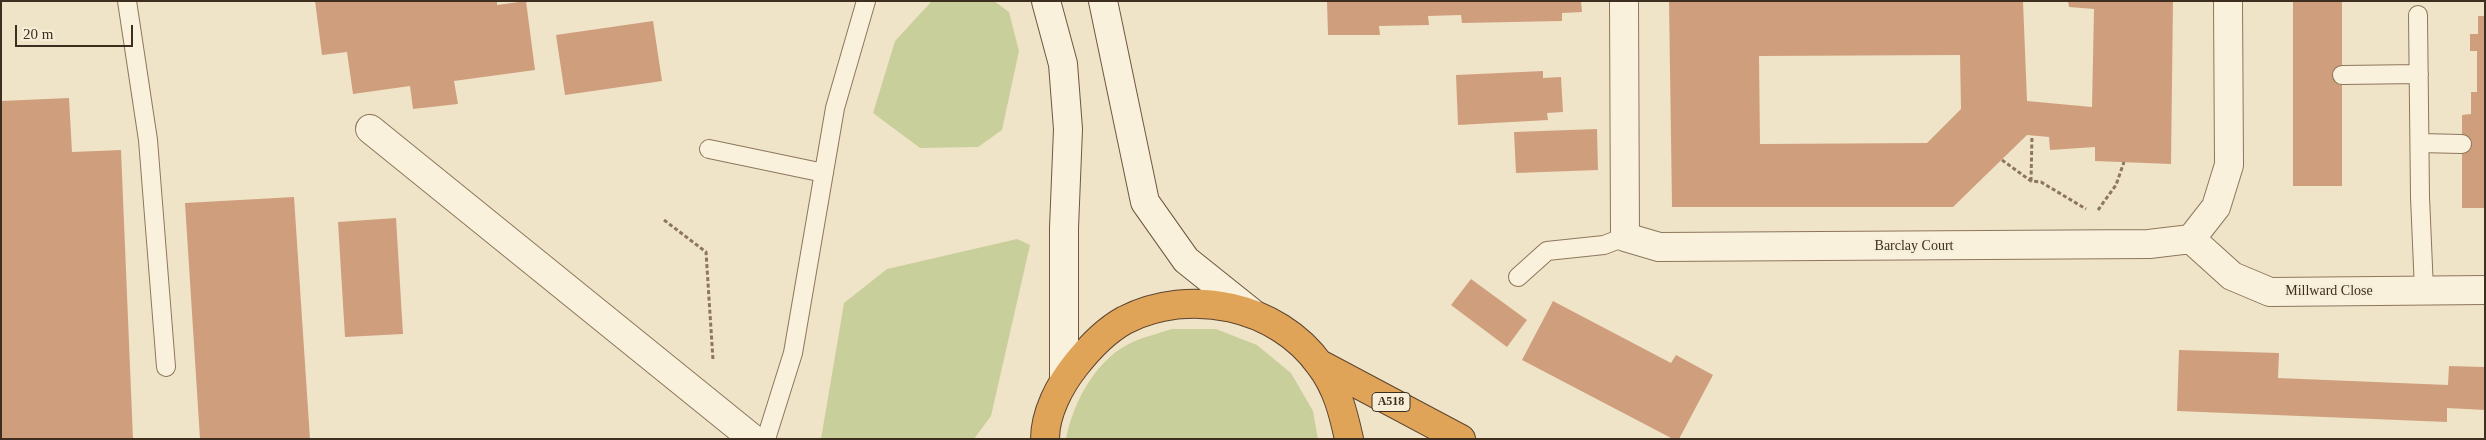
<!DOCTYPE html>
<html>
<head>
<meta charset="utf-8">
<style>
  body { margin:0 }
  #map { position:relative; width:2486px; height:440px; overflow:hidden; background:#f0e4c8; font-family:Georgia,serif }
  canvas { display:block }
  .frame { position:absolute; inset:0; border:2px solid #3d2e20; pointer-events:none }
  .scale { position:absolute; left:15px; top:25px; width:118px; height:22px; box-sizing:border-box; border:2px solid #3d2e20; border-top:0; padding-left:6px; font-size:15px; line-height:18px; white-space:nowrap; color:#3d2e20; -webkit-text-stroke:4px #f7eed8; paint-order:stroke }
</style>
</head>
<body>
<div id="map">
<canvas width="2486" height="440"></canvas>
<div class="frame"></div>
<div class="scale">20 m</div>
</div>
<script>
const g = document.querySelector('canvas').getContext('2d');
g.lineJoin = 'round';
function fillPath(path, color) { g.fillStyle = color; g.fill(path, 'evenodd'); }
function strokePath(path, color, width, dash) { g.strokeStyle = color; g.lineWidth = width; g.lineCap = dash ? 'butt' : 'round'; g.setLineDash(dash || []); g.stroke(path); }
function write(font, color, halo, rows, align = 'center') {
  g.font = font + ' Georgia,serif'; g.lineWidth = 5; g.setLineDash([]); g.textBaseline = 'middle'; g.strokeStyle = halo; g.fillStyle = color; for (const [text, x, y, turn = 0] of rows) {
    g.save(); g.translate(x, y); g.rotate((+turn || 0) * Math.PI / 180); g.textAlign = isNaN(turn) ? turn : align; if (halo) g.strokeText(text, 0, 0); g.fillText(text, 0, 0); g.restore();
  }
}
fillPath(new Path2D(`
  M935,1H994L1009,12L1019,51L1002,130L978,147L920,148L873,113L895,41L931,2Z
  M1017,239L1030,245L991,416L974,439H821L844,303L887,269Z
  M1172,329H1216L1257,345L1291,373L1313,411L1318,439H1066C1073,401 1098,356 1135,341C1147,336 1160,333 1172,329Z`), '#c9cf9b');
fillPath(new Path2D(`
  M315,1H497V5L526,1L535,70L454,81L458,104L413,109L410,86L353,94L347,52L322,55Z
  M1327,1H1581L1582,12L1562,13V21L1462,23L1461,15L1428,16L1429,25L1379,26L1380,35H1328Z
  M1669,1H2023L2027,101L2092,107L2094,9L2069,7L2068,1H2173L2171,164L2095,161V147L2050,150L2049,137L2027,135L1953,207H1672ZM1960,55L1961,109L1927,143L1760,144L1759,56Z
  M2293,1H2342V186H2293Z
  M2478,16H2485V208H2462V115L2471,114V92H2477V51H2470V34H2478Z
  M653,21L662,81L565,95L556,35Z
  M1543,71V78L1561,77L1563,112L1547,113L1548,120L1458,125L1456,75Z
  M69,98L72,152L121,150L133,439H1V101Z
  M1597,129L1598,170L1516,173L1514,132Z
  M294,197L310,439H200L185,203Z
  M396,218L403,334L345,337L338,222Z
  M1471,279L1527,320L1507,347L1451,305Z
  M1553,301L1671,363L1676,355L1713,375L1679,439H1673L1522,360Z
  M2179,350L2279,353L2278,378L2448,385L2449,366L2485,367V410L2447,408V422L2177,411Z`), '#cf9f7d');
const lane = new Path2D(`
  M127,1L148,140L166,367
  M2418,15L2420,197L2424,290
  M2342,75L2419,74
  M2420,143L2462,144
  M709,149L824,173
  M1518,277L1547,251L1604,245L1625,237
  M766,439L793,353L835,108L866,1`);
const street = new Path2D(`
  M1624,1L1625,237L1659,247L2149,244L2191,239L2216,207L2229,165L2228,1
  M370,129L753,439
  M2191,239L2232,276L2270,292L2485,290`);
const secondary = new Path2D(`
  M1046,1L1063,64L1068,129L1064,228V380
  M1103,1L1145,202L1186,260L1251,312`);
const highway = new Path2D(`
  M1320,364L1461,439
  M1045,439C1045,413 1060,385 1075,366C1089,348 1105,331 1125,320C1190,287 1277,305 1320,365C1337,387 1343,412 1349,439`);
strokePath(lane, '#8d765c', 20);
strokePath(street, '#8d765c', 30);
strokePath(secondary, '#6f573f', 30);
strokePath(highway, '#5b4430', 30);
strokePath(new Path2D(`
  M2002,160L2031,181L2041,182L2086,209
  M2031,181L2032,136
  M2098,210L2116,185L2124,162
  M664,220L706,252L713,360`), '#8d765c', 3, [4, 2.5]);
strokePath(lane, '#faf1dc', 18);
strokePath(street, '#faf1dc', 28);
strokePath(secondary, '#faf1dc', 28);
strokePath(highway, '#e0a458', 28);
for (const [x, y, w] of [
  [1391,402,38]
]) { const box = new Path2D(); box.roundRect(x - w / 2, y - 9.5, w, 19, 4); g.fillStyle = '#f7eed8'; g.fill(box); strokePath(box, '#3d2e20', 1); }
write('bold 12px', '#3d2e20', null, [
  ["A518",1391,402]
]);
write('14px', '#3d2e20', '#f7eed8', [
  ["Barclay Court",1914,246],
  ["Millward Close",2329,291]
]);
</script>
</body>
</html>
